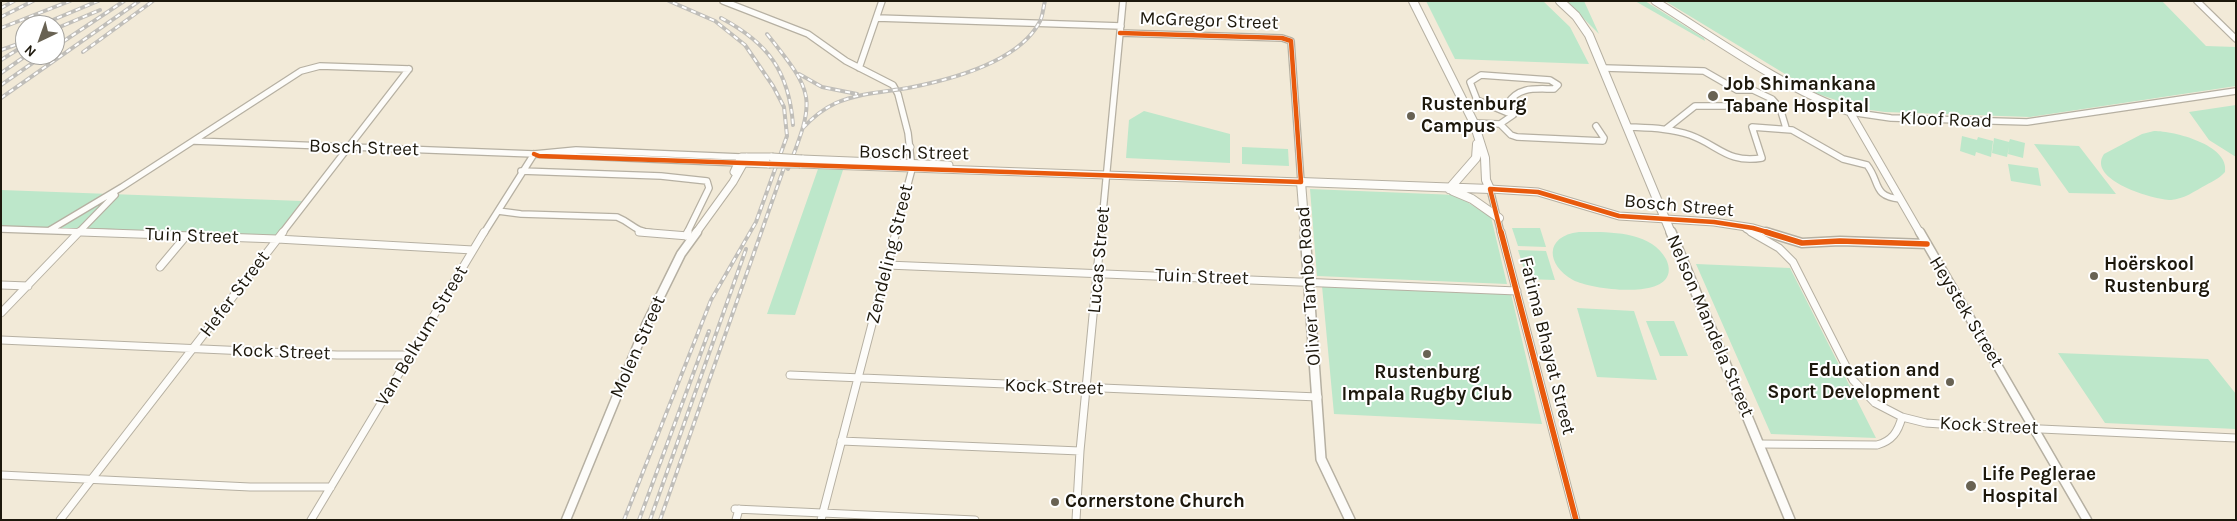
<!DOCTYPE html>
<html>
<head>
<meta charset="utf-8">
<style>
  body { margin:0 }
  #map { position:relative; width:2237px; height:521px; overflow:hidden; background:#f2ead8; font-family:Karla,sans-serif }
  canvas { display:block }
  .frame { position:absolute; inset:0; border:2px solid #1d180c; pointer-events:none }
  .north { position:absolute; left:15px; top:15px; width:50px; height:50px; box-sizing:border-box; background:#fff; border:1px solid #a5a39e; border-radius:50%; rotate:222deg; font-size:14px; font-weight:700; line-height:20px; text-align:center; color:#1d180c }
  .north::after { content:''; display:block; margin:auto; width:18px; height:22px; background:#686253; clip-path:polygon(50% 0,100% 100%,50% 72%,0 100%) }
</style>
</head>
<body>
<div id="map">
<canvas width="2237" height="521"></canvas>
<div class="frame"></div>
<div class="north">N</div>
</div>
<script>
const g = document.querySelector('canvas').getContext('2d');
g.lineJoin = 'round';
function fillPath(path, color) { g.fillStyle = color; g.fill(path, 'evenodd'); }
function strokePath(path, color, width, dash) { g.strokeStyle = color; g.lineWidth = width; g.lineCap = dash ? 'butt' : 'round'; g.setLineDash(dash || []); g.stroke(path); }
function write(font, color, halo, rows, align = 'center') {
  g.font = font + ' Karla,sans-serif'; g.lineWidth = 4; g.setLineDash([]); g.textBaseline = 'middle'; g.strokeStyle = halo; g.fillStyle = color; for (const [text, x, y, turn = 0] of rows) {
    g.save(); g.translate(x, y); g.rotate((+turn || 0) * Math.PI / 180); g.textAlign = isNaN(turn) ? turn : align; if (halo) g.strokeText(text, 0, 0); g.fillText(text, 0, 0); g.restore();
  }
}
fillPath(new Path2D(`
  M1426,1H1543L1570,27L1589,64L1455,59Z
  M1566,1H1584L1599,34Z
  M1635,1H1645L1704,38L1705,41Z
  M1665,1H2162L2206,46L2236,47V86L2030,117L1885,112L1862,109L1818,94Z
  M2236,105V157L2209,140L2189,112Z
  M1144,111L1230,134V163L1126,158L1129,120Z
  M2154,131C2174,131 2230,145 2225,172C2220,178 2213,181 2206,185C2195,191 2184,199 2171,200C2154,200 2086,180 2104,154L2142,134Z
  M1962,136L1977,140L1978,137L1993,141L1991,157L1976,152L1975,156L1960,151Z
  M1994,138L2009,142L2010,139L2025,143L2023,158L2008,154L2009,147L2007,157L1992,153Z
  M2034,144L2079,146L2116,194L2069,193Z
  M1242,147L1288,149L1289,166L1242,164Z
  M2008,164L2038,168L2041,186L2011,181Z
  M818,169L843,170L795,315L767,314Z
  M1310,189L1456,195L1491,217L1507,284L1317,276Z
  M1,190L302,201L275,237L1,226Z
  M1512,228H1540L1546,247L1518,246Z
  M1579,232C1607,232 1650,230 1666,259C1669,265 1670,272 1667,277C1656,298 1590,289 1573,280C1546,265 1544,236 1579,232Z
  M1518,250L1546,251L1555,280L1527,279Z
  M1696,264L1790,268L1876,438L1771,434Z
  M1322,286L1511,294L1542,424L1334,414Z
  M1577,308L1634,311L1657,380L1597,377Z
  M1646,321H1674L1688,356H1660Z
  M2058,353L2208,359L2236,394V429L2105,423Z`), '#bde7ca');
const minorFar1 = new Path2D(`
  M723,1L808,34L846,61L893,85L898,94L908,133L912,169L895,233
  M2197,1L2236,39
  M877,18L1121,26
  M1120,33L1282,38L1291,41L1301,182
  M859,68L882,1
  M1604,68L1704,71L1737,90H1753L1772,99L1780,108L1786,128
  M1481,75L1550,80L1558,85L1554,89C1536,89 1519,86 1508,103L1513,115L1477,100L1470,82Z
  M1850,112L1891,118L2027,122L2236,91
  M1474,123L1500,124L1513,115
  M1501,125L1511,135L1517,137L1603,141L1604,138L1596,126
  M1628,127C1649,128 1670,128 1690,135C1718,145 1728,164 1762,158L1752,127L1792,130L1843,159L1867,165C1881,183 1872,196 1900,199
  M1666,129L1695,106H1725
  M194,141L534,154L576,150L741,157
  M535,154L739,163
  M521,171L661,176L707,181L709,188L687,233
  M1490,189L1501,233
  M498,211L521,214L617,217C634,224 633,231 653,233
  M1,229L116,233
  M1746,229L1753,233
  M50,230L122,187L301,71L320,66L409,69
  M78,233L115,195
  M282,233L409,69
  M484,233L534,154
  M1101,233L1123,1`);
const minor = new Path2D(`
  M81,232L277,239L473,250
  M639,232L688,236
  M1501,232L1576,520
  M1751,232L1779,248L1793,262L1853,380L1875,403L1902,417
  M686,236L688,232
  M887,265L1517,291
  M160,267L186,236
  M1,285L28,286
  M1,313L79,232
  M1,340L337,355H411
  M790,375L1318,397
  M841,441L1080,451
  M1759,444L1877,445C1892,441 1898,432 1902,417L1926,423L1954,425L2236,438
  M1,475L250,487H331
  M735,509L975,520
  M60,520L283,232
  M311,520L484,232
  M736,520L739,509
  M821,520L896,232
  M1076,520L1080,451L1101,232`);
const tertiaryFar1 = new Path2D(`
  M1655,1C1716,39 1783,88 1850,112L1920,233
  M802,159L949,165
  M893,160L910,147
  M741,163L769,164
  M800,164L1301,182
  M734,172L741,157H772
  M1490,189L1538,192L1619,216L1714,222L1753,228L1770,233
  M696,233L733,182L747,157`);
const tertiary = new Path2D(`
  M1766,232L1802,243L1840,241L1927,244
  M1920,232L2087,520
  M566,520L646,325L681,254L697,232`);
const secondaryFar1 = new Path2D(`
  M1560,1L1576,16L1589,35L1671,233
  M1449,189L1476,158L1477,144
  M1453,191L1472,199L1499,218
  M1305,233L1301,182L1490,189L1486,180L1485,158L1474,123L1413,1`);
const secondary = new Path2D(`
  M1305,232L1321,459L1350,520
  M1671,232L1790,520`);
strokePath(minorFar1, '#b6b0a2', 8);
strokePath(minor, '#b6b0a2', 9);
strokePath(tertiaryFar1, '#b6b0a2', 9);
strokePath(tertiary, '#b6b0a2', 11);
strokePath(secondaryFar1, '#b6b0a2', 10);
strokePath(secondary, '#b6b0a2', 12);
strokePath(minorFar1, '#fdfcf9', 5.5);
strokePath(minor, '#fdfcf9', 7);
strokePath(tertiaryFar1, '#fdfcf9', 7);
strokePath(tertiary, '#fdfcf9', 8);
strokePath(secondaryFar1, '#fdfcf9', 8);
strokePath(secondary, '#fdfcf9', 9);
const rail = new Path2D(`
  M1,8L14,1
  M1,17L33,1
  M721,18C768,43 789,71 793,125
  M48,22L98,1
  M1,28L70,1
  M55,29L100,10
  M767,34C815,94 816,97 788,169
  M55,47L124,1
  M1,50L18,44
  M83,52L153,1
  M1,60L25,45
  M1,73L27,55
  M799,74L822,87L857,94
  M1,85L44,55
  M1,98L139,1
  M803,128C813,117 823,109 836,103C859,93 884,92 908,88C949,80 1017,63 1039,23C1043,17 1043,8 1045,1
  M624,520L711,300L756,222L787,136L784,107L773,86L745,45L715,21L669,1
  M639,520L709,331
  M650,520L746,249
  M660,520L787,159`);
strokePath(rail, '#c0beb9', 4);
strokePath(rail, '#fff', 2, [5]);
const tertiaryBridge = new Path2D(`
  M772,157L802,159
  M769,164H800`);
strokePath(tertiaryBridge, '#b6b0a2', 9, []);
strokePath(tertiaryBridge, '#fdfcf9', 7);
strokePath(new Path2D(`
  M534,154L539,156L1301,182L1291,41L1282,38L1120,33
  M1501,233L1490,189L1538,192L1619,216L1714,222L1753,228L1770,233`), '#e8590c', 4.5);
strokePath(new Path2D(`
  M1501,232L1576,520
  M1766,232L1802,243L1840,241L1927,244`), '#e8590c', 5.5);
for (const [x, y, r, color] of [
  [1713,96,6,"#686253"],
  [1411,116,5,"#686253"],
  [2094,276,5,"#686253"],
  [1427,354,5,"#686253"],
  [1950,382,5,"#686253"],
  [1971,486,6,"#686253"],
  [1055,502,5,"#686253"]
]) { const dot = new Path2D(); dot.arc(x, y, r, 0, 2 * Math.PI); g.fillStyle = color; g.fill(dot); strokePath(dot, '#fff', 2); }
write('19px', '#1d180c', '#fff', [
  ["McGregor Street",1209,21,2],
  ["Kloof Road",1946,120,2],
  ["Bosch Street",364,148,2],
  ["Bosch Street",914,153,1],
  ["Bosch Street",1679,206,5],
  ["Tuin Street",192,236,2],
  ["Zendeling Street",890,254,-76],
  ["Lucas Street",1099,260,-85],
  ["Tuin Street",1202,277,2],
  ["Oliver Tambo Road",1309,286,-94],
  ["Hefer Street",235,294,-53],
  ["Heystek Street",1966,312,59],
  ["Nelson Mandela Street",1710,326,67],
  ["Van Belkum Street",422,336,-59],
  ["Fatima Bhayat Street",1547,346,76],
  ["Molen Street",638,347,-66],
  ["Kock Street",281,352,2],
  ["Kock Street",1054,387,2],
  ["Kock Street",1989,426,3]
]);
write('bold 19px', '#1d180c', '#fff', [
  ["Job Shimankana",1724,85],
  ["Tabane Hospital",1724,107],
  ["Rustenburg",1421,105],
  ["Campus",1421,127],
  ["Hoërskool",2104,265],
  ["Rustenburg",2104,287],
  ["Education and",1940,371,"right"],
  ["Sport Development",1940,393,"right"],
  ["Rustenburg",1427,373,"center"],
  ["Impala Rugby Club",1427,395,"center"],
  ["Life Peglerae",1982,475],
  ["Hospital",1982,497],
  ["Cornerstone Church",1065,502]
], 'left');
</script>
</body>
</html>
